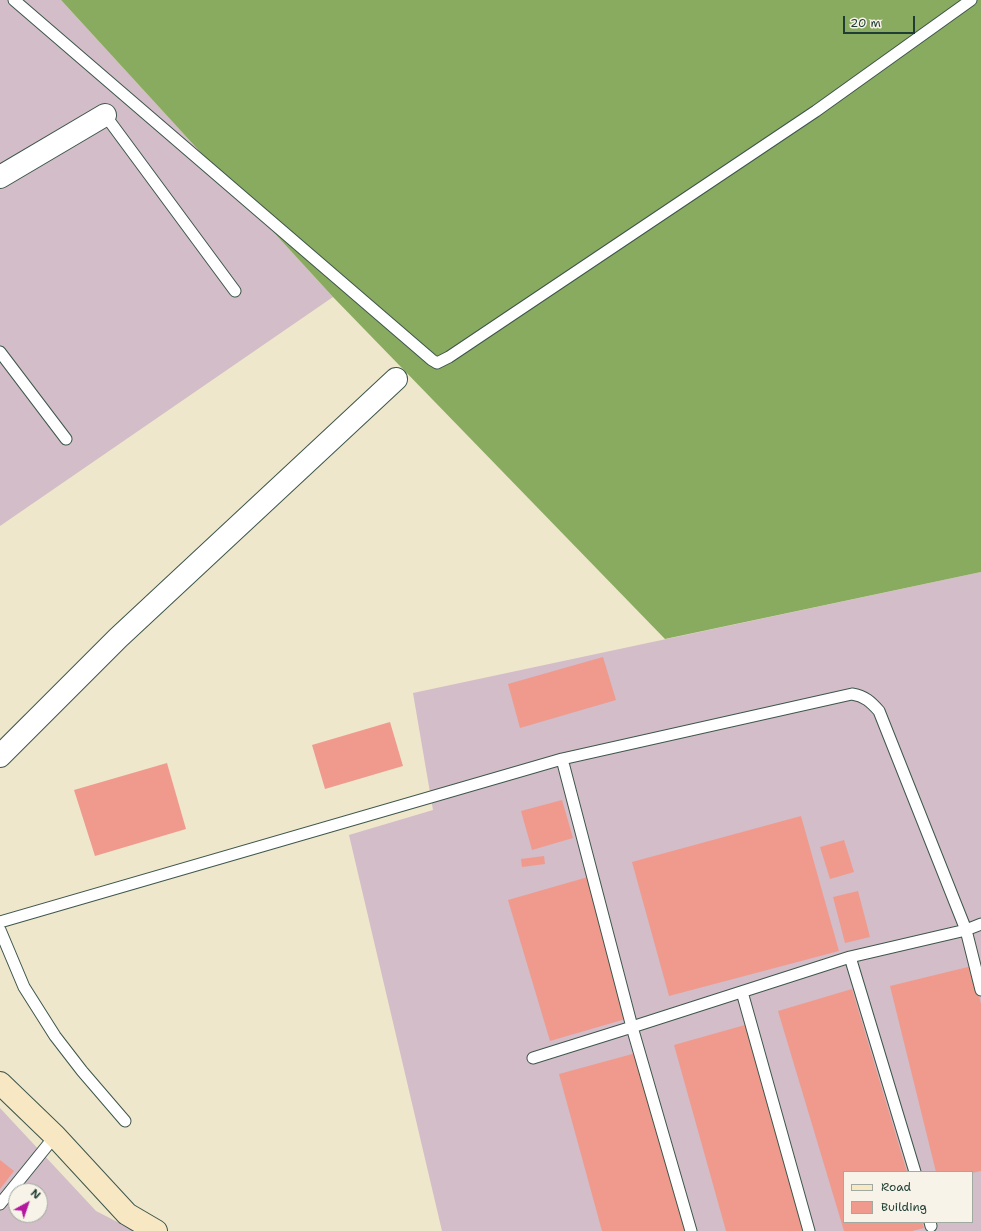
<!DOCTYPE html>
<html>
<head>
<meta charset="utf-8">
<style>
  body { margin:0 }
  #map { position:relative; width:981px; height:1231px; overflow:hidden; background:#eee7cb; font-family:"Shantell Sans",sans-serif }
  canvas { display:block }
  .legend { position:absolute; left:843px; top:1171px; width:130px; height:52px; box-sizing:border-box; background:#f7f3e8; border:1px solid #a1aaa0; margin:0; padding:5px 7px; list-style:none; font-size:12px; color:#1f3d34 }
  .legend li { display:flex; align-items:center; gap:8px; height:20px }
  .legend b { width:20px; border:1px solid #a1aaa0 }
  .north { position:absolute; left:8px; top:1183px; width:40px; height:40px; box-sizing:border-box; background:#f7f3e8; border:1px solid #a1aaa0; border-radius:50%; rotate:40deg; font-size:11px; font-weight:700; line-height:16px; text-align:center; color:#1f3d34 }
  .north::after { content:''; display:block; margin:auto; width:14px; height:18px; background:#b5179e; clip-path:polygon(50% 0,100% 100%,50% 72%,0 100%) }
  .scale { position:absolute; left:843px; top:16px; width:72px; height:18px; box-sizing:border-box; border:2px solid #1f3d34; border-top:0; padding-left:5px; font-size:12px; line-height:14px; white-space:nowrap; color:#1f3d34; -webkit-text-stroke:3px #f7f3e8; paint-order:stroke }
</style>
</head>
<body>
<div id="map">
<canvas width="981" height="1231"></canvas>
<ul class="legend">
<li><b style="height:5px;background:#f7e8c3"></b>Road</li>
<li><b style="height:11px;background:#f09a8e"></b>Building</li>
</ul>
<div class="north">N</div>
<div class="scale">20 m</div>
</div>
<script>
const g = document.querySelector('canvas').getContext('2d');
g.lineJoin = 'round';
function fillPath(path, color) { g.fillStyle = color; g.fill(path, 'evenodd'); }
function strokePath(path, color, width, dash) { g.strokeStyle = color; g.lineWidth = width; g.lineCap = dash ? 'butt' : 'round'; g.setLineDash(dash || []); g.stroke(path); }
fillPath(new Path2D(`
  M0,0H61L333,297L0,526Z
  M981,572V1231H442L349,835L433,810L413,693ZM844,1172H972V1222H844Z
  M0,1108L96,1211L135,1231H0ZM16,1191H40V1215H16Z`), '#d2bdc8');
fillPath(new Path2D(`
  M61,0H981V572L665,639L333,297Z`), '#89ab60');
fillPath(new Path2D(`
  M603,657L616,700L520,728L508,684Z
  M390,722L403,766L325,789L312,745Z
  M167,763L186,829L95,856L74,790Z
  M562,800L573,838L532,850L521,811Z
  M801,816L839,951L669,996L632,862Z
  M844,840L854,872L830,879L820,847Z
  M544,856L545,864L522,867L521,859Z
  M588,877L629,1018L550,1041L508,900Z
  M858,891L870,937L845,943L833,897Z
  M972,966L981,1004V1171L972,1173L936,1172L890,986Z
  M852,989L907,1172H844V1222H922L924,1228L912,1231H844L778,1011Z
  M745,1025L803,1231H726L674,1045Z
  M636,1053L685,1231H602L559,1074Z
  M0,1160L14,1171L0,1189Z`), '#f09a8e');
const lane = new Path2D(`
  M14,0L432,360L437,363L449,357L816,111L971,0
  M105,115L235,291
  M0,352L66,439
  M562,759L632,1027L691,1231
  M0,922L562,759L852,694C865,696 871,702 879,711L966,930L981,990
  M0,930L24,987L55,1036L82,1071L125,1121
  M850,957L915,1172
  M742,992L809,1231
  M533,1058L632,1027L850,957L966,930L981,924
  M0,1204L55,1136
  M930,1222L931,1226`);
const street = new Path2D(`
  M0,177L105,115
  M0,756L118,638L396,379`);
const secondary = new Path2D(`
  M0,1083L55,1136L127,1214L156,1231`);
strokePath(lane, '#3e564b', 13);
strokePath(street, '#3e564b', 24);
strokePath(secondary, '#3e564b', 24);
strokePath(lane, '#fff', 11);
strokePath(street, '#fff', 22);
strokePath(secondary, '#f7e8c3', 22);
</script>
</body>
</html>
